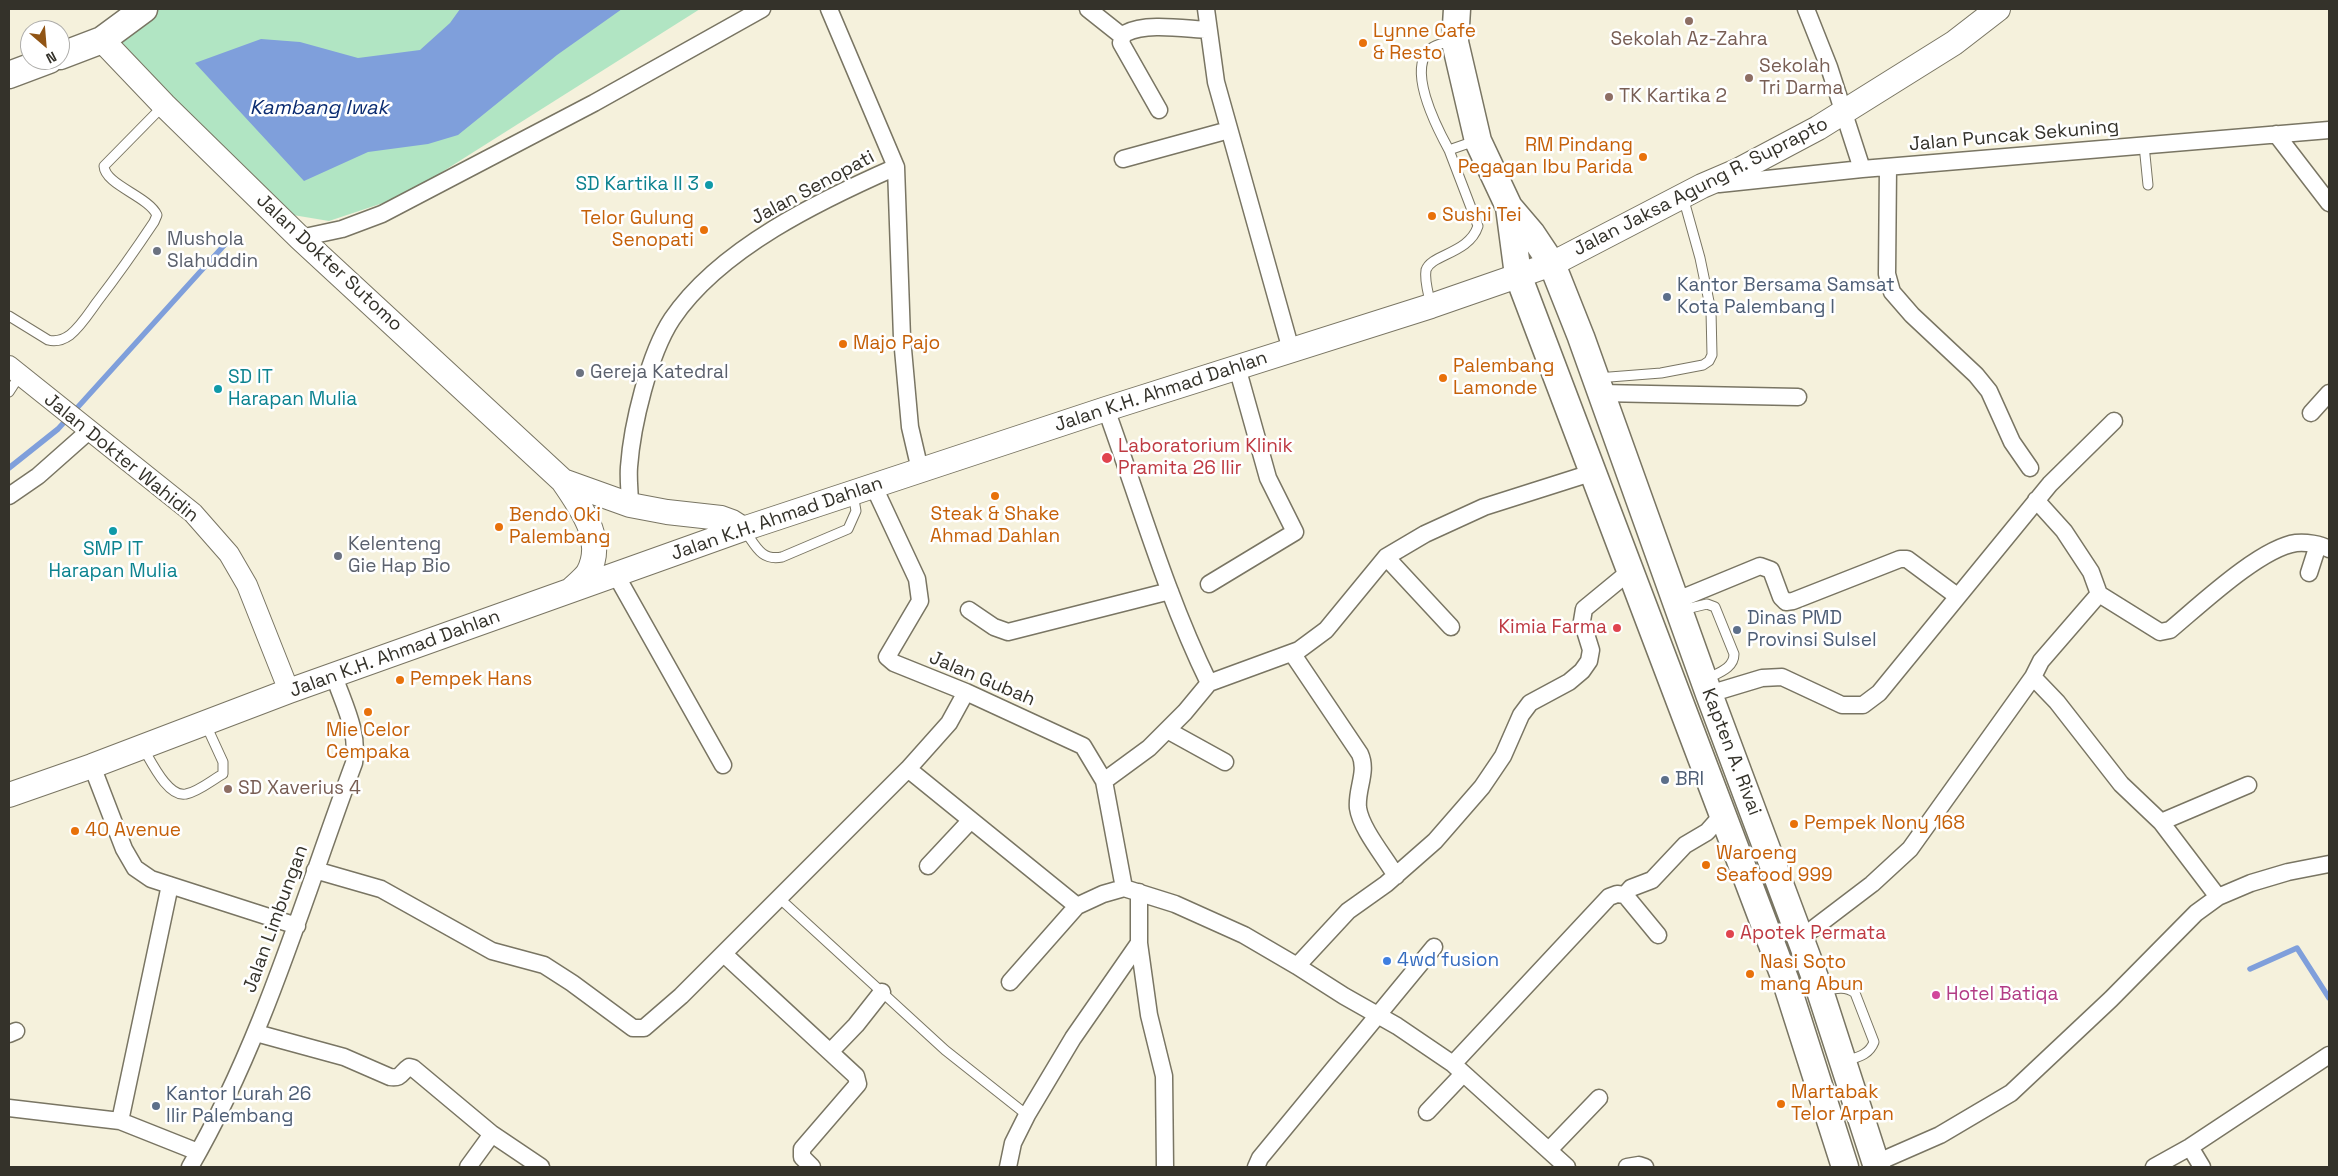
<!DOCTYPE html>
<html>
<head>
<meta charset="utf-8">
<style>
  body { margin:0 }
  #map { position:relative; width:2338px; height:1176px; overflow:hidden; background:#f5f1dc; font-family:"Space Grotesk",sans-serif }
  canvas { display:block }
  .frame { position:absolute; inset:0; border:10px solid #34322a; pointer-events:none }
  .north { position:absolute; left:20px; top:20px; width:50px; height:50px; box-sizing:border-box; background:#fff; border:1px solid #aeadaa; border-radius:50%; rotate:153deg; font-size:14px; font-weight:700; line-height:20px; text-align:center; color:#34322a }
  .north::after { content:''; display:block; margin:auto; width:18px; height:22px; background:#915515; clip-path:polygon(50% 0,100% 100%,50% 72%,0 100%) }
</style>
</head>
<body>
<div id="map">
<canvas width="2338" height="1176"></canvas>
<div class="frame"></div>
<div class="north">N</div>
</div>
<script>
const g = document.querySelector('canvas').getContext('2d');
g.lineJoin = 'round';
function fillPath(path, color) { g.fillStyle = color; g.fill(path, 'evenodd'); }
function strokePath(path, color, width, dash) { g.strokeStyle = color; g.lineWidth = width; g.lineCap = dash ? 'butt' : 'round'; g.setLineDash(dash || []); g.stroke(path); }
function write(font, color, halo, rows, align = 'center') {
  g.font = font + ' "Space Grotesk",sans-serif'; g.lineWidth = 5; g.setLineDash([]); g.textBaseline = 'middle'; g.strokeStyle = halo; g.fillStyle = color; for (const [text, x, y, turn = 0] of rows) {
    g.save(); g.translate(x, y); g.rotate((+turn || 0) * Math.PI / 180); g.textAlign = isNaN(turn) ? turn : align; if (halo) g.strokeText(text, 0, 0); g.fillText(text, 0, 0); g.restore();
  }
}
fillPath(new Path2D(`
  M156,9H700L404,196L329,221L287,214L118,43Z`), '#b1e5c3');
fillPath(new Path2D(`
  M460,9H622L557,55L458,135L428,144L368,152L304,181L195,63L261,39L300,42L358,58L420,50L450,23Z`), '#7f9fdb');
strokePath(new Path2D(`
  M9,468L58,429L228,241
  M2250,969L2297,948L2329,998`), '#7f9fdb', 5.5);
const service = new Path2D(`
  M1452,42C1447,43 1439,43 1433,47C1404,65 1437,128 1449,150L1475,141
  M2144,145L2148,185
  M1431,306C1429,295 1424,281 1426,270C1431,254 1469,254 1478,226L1449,150
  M9,316L48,340C56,342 63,340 70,335C81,326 89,313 97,302C117,276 136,249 154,222L157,215C148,196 105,185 104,166L164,105
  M1597,378L1661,373L1703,365L1709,361L1712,355L1711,311L1700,258L1683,197
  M9,392L20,375
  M745,531C756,546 761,561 782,557L848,529L856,511L853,494
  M1682,610L1707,604L1715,607L1734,654C1734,669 1717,673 1705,680
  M143,748C151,761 168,798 186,794C198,792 212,780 223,774V762L206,725
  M778,897L945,1050L1027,1115
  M1821,991C1833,989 1845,985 1855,993L1874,1042C1869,1055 1858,1057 1846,1061`);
const minor = new Path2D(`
  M829,9L896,167L902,338L910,427L920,470
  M1088,9L1122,36
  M1206,9L1216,82L1291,350
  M1806,9L1829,67L1862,169
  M1159,110L1121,43C1122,39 1122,35 1126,33C1146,22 1186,29 1208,30
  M2276,134L2329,203
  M1123,159L1229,130
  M1888,167L1887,274L1892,292L1912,315L1976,375L1989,391L2012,442L2030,468
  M1719,184L1862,169L2329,130
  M300,238L342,229L382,214L594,103L762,9
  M1601,393L1798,397
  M1106,409C1139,500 1166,595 1209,683
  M2311,413L2329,393
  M874,487L917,579L920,601L887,657L894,663L966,692L1083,746L1104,781L1124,888L1175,904L1244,935L1297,966L1344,996L1397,1026L1453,1064L1567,1167
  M9,496L38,476L90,430
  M2036,500L2064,531L2091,572L2099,594L2160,632L2170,630C2199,606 2260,548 2296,543C2306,542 2320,544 2329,549
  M630,505C630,493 628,480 629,467C632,425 649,354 672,319C720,248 821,200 896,167
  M1386,557L1451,627
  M2309,573L2318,545
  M616,575L723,765
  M1209,584L1295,532L1268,478L1237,367
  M1675,601L1760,566L1771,570L1781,597L1786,602L1793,601L1900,559H1907L1957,596
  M969,610L994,627L1008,632L1170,591
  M1292,653L1360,754C1368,772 1356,789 1358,808C1361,829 1385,857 1396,876
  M2033,677L2057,702L2121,784L2161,822L2218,897
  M1209,683L1299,650L1326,630L1386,557L1425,534L1484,507L1591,473
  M1709,694L1762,678L1782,677L1842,705H1863L1879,693L2050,484L2114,421
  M1167,730L1225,762
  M92,766L124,849L135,868L151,879L297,926
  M908,769L1077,906L1010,982
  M1104,781L1149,748L1185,712L1209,683
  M2161,822L2248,785
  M928,866L971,820
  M315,870L381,889L492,951L544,965L572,983L633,1028H644L681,996L908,769L949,723L966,692
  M1139,892V943L1149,1015L1164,1076L1165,1167
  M1625,895L1631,888L1652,880L1685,845L1707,832L1722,815
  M1077,906L1103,894L1124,888
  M1801,938L1872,884L1910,849L2033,677L2041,661L2099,594
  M724,954L856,1076L858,1084L802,1149V1157L812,1167
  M1297,966L1348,911L1386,884L1435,841L1482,787L1503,756L1521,715L1530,703L1569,682L1582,671L1589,661L1591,650L1582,621L1584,609L1629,572
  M256,1033L344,1057L390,1077C402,1079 401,1072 409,1067L413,1068L492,1134L468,1167
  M9,1034L16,1031
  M830,1052L856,1025L882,992
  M1453,1064L1609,897L1617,894L1625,895L1658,935
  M9,1108L120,1121L198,1152
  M1427,1112L1463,1074
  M120,1121L170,885
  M492,1134L541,1167
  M2190,1147L2202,1167
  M1549,1150L1599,1098
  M1876,1163L1940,1135L2011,1093L2111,999L2196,913L2218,897L2251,883L2288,872L2329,864
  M190,1167C263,1041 303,900 354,763C359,732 344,705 334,676
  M1008,1167L1013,1143L1027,1115L1073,1038L1139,943
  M1256,1167L1260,1158L1434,947
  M1627,1167L1639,1165L1645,1167
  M2154,1167L2190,1147L2329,1055`);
const tertiary = new Path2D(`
  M9,366L193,513L229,554L247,585L289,691`);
const secondary = new Path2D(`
  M102,40L164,105L300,238L563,481C581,508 606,540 588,573C584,579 576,585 571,590
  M563,481L630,505L667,512L721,518L732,522L743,529
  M9,795L92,766L289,691L743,529L1106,409L1431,306L1552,264L1702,186L1737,171L1818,128L1954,43L1998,9`);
const primary = new Path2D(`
  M1457,9L1455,42L1478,141L1509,207L1532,234L1552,264L1581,337L1709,694L1820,991L1877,1167
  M60,56L102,40L144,9
  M9,75L49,60
  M1509,207L1518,275L1785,979L1845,1167`);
strokePath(service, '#797563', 11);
strokePath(minor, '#797563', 19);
strokePath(tertiary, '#797563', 22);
strokePath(secondary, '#797563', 26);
strokePath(primary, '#797563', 29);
strokePath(service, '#fff', 9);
strokePath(minor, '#fff', 16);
strokePath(tertiary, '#fff', 20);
strokePath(secondary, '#fff', 24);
strokePath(primary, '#fff', 26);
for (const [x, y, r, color] of [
  [1689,21,5,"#8d6e63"],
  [1363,43,5,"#e8710a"],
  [1749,78,5,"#8d6e63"],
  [1609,97,5,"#8d6e63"],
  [1643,157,5,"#e8710a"],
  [709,185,5,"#0f9aa8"],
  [1432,216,5,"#e8710a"],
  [704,230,5,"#e8710a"],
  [157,251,5,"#6b7280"],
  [1667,297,5,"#5c6f8a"],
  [843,344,5,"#e8710a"],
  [580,373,5,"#6b7280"],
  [1443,378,5,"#e8710a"],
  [218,389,5,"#0f9aa8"],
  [1107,458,6,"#e0444e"],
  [995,496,5,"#e8710a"],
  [499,527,5,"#e8710a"],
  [113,531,5,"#0f9aa8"],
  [338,556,5,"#6b7280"],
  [1617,628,5,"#e0444e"],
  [1737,630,5,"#5c6f8a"],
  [400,680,5,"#e8710a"],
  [368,712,5,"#e8710a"],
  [1665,780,5,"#5c6f8a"],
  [228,789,5,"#8d6e63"],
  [1794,824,5,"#e8710a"],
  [75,831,5,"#e8710a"],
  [1706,865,5,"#e8710a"],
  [1730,934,5,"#e0444e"],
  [1387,961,5,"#3f7fe0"],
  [1750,974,5,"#e8710a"],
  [1936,995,5,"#d1479c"],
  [1781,1104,5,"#e8710a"],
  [156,1106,5,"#5c6f8a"]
]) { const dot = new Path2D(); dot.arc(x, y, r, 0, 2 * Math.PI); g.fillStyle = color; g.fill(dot); strokePath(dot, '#fff', 2); }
write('19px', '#c56008', '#fff', [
  ["Lynne Cafe",1373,32],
  ["& Resto",1373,54],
  ["RM Pindang",1633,146,"right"],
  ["Pegagan Ibu Parida",1633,168,"right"],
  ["Sushi Tei",1442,216],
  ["Telor Gulung",694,219,"right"],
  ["Senopati",694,241,"right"],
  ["Majo Pajo",853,344],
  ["Palembang",1453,367],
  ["Lamonde",1453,389],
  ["Steak & Shake",995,515,"center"],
  ["Ahmad Dahlan",995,537,"center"],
  ["Bendo Oki",509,516],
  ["Palembang",509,538],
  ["Pempek Hans",410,680],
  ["Mie Celor",368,731,"center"],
  ["Cempaka",368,753,"center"],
  ["Pempek Nony 168",1804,824],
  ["40 Avenue",85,831],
  ["Waroeng",1716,854],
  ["Seafood 999",1716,876],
  ["Nasi Soto",1760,963],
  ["mang Abun",1760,985],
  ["Martabak",1791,1093],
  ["Telor Arpan",1791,1115]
], 'left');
write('19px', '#785e54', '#fff', [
  ["Sekolah Az-Zahra",1689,40,"center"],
  ["Sekolah",1759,67],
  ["Tri Darma",1759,89],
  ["TK Kartika 2",1619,97],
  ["SD Xaverius 4",238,789]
], 'left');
write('19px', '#34322a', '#fff', [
  ["Jalan Puncak Sekuning",2014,136,-5],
  ["Jalan Jaksa Agung R. Suprapto",1701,187,-27],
  ["Jalan Senopati",813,188,-28],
  ["Jalan Dokter Sutomo",329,263,43],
  ["Jalan K.H. Ahmad Dahlan",1161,392,-18],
  ["Jalan Dokter Wahidin",121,458,39],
  ["Jalan K.H. Ahmad Dahlan",777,519,-19],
  ["Jalan K.H. Ahmad Dahlan",395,654,-20],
  ["Jalan Gubah",982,679,23],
  ["Kapten A. Rivai",1731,752,69],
  ["Jalan Limbungan",276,919,-70]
]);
write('19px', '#0d838f', '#fff', [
  ["SD Kartika II 3",699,185],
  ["SD IT",228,378,"left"],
  ["Harapan Mulia",228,400,"left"],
  ["SMP IT",113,550,"center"],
  ["Harapan Mulia",113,572,"center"]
], 'right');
write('19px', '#5b616d', '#fff', [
  ["Mushola",167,240],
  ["Slahuddin",167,262],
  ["Gereja Katedral",590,373],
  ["Kelenteng",348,545],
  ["Gie Hap Bio",348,567]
], 'left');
write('19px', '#4e5e75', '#fff', [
  ["Kantor Bersama Samsat",1677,286],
  ["Kota Palembang I",1677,308],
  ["Dinas PMD",1747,619],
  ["Provinsi Sulsel",1747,641],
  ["BRI",1675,780],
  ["Kantor Lurah 26",166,1095],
  ["Ilir Palembang",166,1117]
], 'left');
write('19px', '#be3a42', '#fff', [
  ["Laboratorium Klinik",1118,447],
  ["Pramita 26 Ilir",1118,469],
  ["Kimia Farma",1607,628,"right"],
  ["Apotek Permata",1740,934]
], 'left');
write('19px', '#366cbe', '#fff', [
  ["4wd fusion",1397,961]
], 'left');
write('19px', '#b23c85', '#fff', [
  ["Hotel Batiqa",1946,995]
], 'left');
write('italic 20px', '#0b2c71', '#fff', [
  ["Kambang Iwak",319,109]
]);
</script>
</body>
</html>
